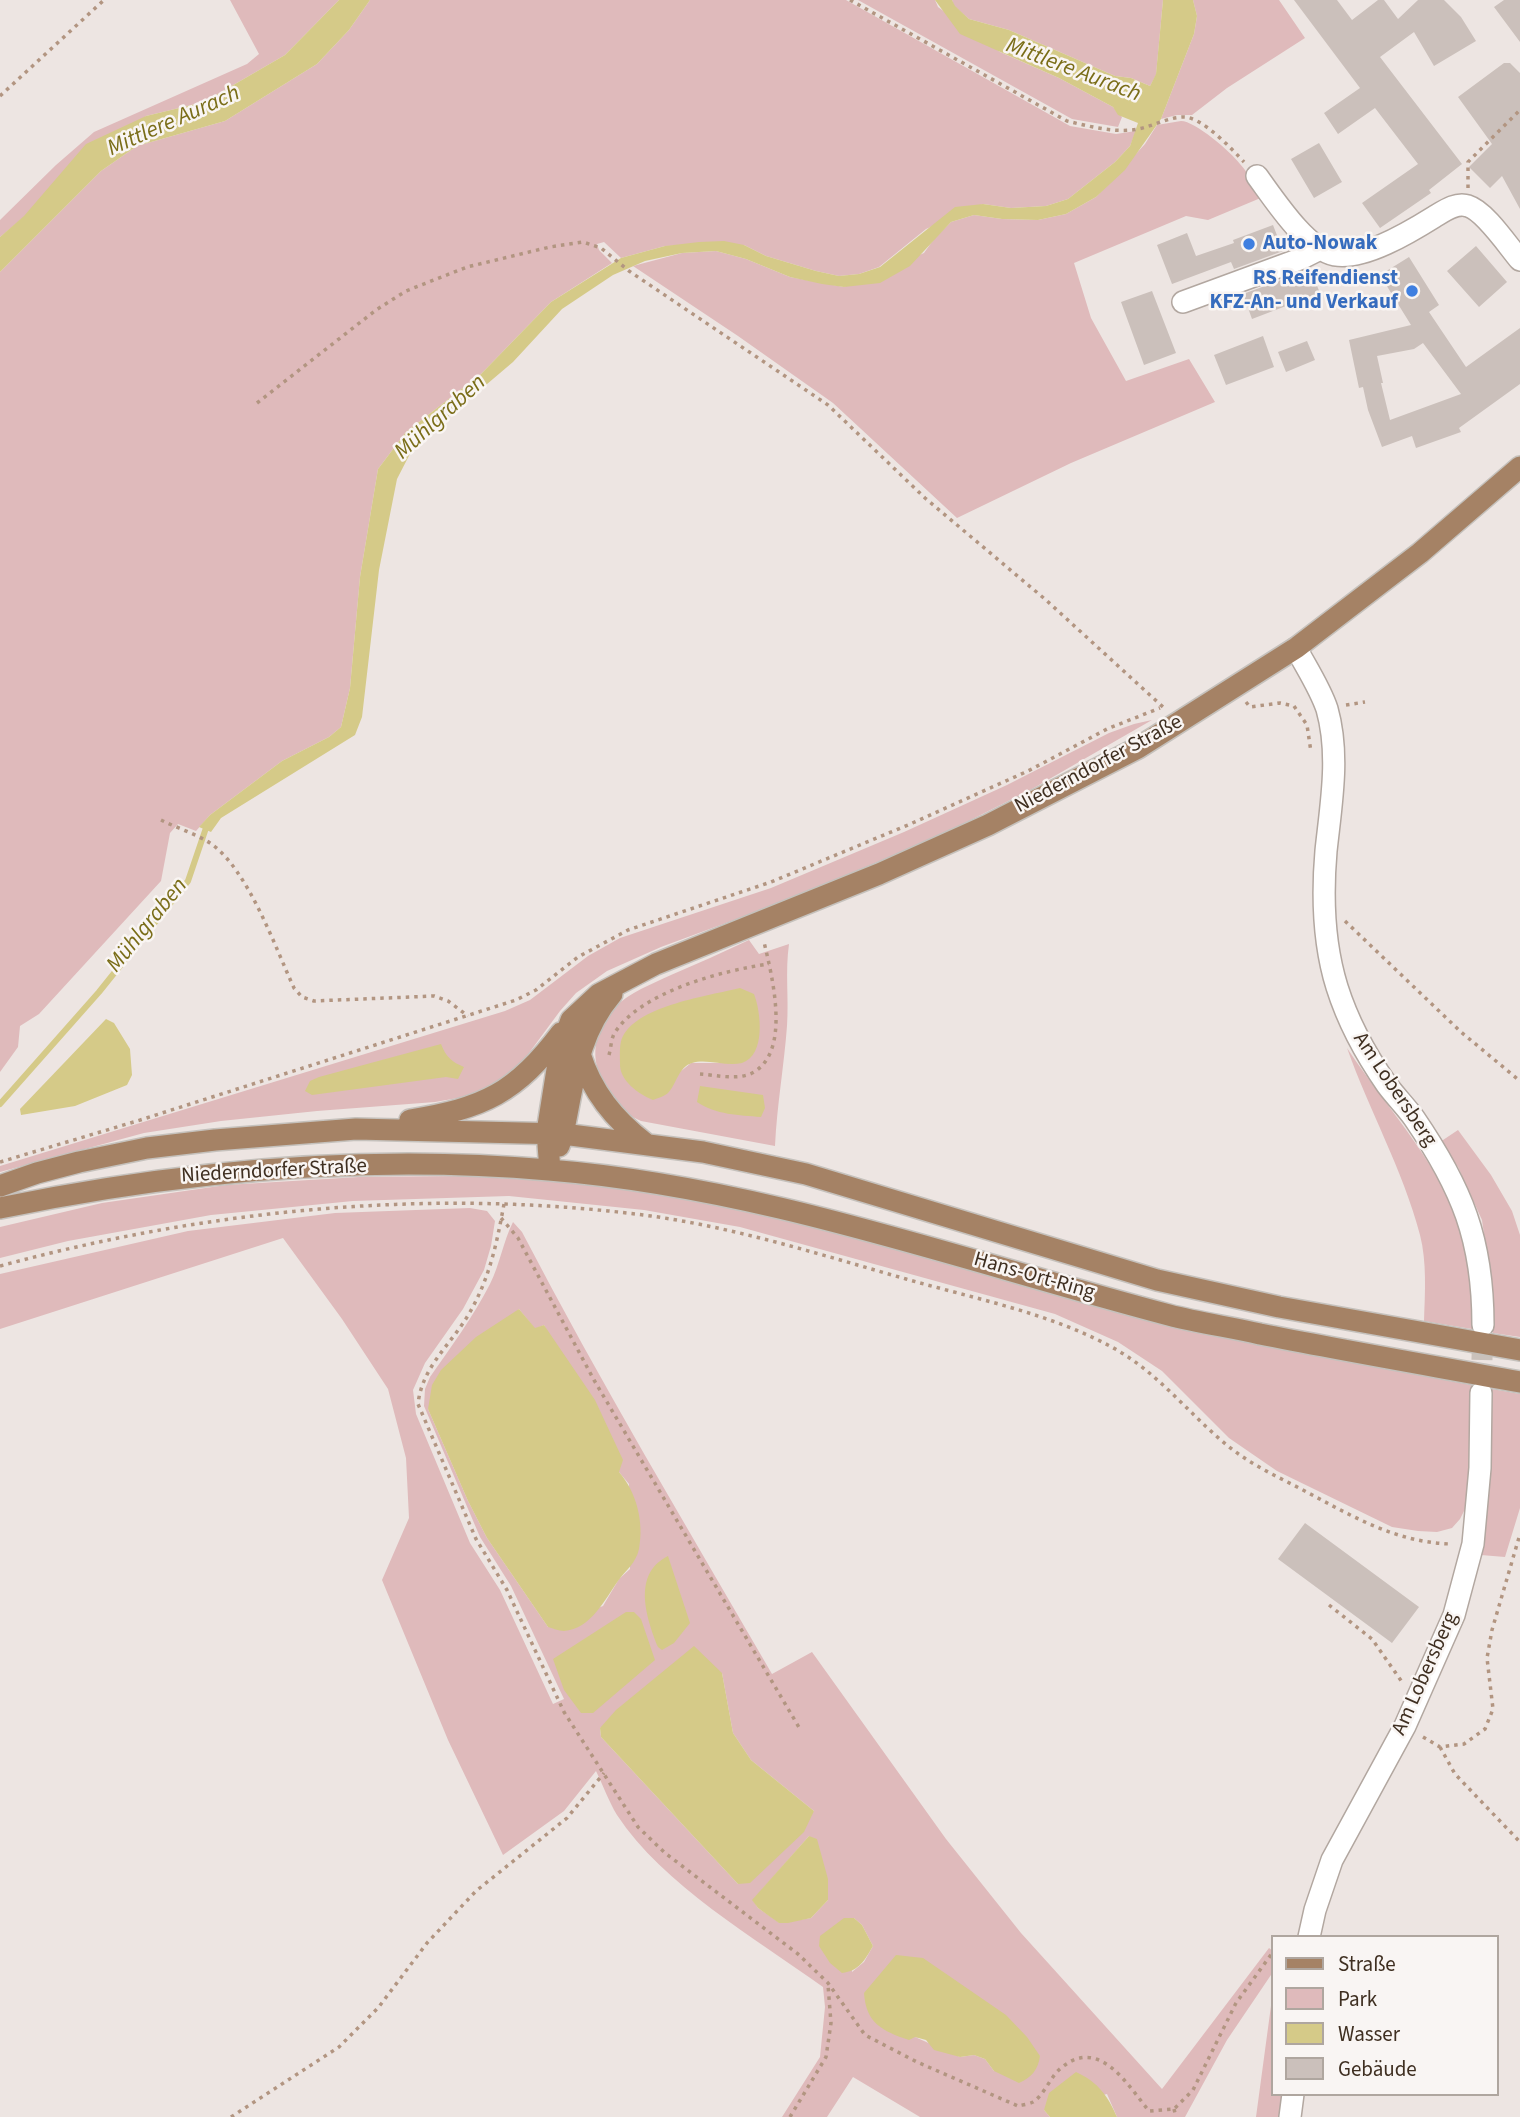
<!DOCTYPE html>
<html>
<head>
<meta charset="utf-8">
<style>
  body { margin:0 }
  #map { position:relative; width:1520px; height:2117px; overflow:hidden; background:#ede5e2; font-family:"Source Sans 3",sans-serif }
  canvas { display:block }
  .legend { position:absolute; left:1271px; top:1935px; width:228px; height:161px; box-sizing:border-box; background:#f9f5f3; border:2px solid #afa69f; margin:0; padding:9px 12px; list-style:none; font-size:21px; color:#3f2f21 }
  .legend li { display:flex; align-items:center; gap:14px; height:35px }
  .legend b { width:35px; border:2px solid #afa69f }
</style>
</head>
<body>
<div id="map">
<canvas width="1520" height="2117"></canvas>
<ul class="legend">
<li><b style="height:9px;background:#a58265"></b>Straße</li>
<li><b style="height:19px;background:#dfbabb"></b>Park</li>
<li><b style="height:19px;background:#d5ca88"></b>Wasser</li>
<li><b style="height:19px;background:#cbc0bb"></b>Gebäude</li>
</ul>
</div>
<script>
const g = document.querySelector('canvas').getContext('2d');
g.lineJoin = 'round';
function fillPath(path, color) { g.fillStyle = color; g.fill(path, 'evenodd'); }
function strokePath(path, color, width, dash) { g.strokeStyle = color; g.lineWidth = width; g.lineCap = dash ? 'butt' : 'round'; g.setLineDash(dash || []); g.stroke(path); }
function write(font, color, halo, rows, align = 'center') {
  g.font = font + ' "Source Sans 3",sans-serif'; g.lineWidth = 5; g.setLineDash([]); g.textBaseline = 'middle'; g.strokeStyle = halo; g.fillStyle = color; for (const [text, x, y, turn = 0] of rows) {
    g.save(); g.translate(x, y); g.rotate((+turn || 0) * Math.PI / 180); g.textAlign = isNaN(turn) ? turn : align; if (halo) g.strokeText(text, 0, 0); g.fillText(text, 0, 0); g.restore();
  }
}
fillPath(new Path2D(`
  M230,0H339L285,55L204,102L146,116L0,237V220L56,165L94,132L247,64L259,54Z
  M370,0H846L1070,126L1116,134L1136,131L1130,146L1115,162L1068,199L1046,206L1011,208L983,204L926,229L879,267L859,274L839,276L816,271L766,256L744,245L665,246L621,258L604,242L597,244L599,250L612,263L551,302L481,374L406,432L378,469L360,577L350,688L341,727L329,737L282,761L210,815L196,831L178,824L170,833L161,881L39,1014L20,1026L18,1047L0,1072V272L101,171L137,146L225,121L317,64L349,30Z
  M858,0H935L938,7L1000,52L1059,78L1113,107L1122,117L1118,127L1072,119Z
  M952,0H1163L1156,75L1150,86L1131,78L1115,76L1009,30L969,19L954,6Z
  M1193,0H1279L1305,38L1227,88L1192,115H1177L1161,119L1194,34L1197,16Z
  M1181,121C1195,121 1231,152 1240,164C1249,174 1255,186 1263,197L1208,220L1186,216L1074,263L1091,318L1126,381L1189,359L1215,402L1071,463L957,518L833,403L738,336L633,266L682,253L716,251L746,259L790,277L844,287L924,253L934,239L951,222L974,215L1002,219L1038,220L1066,214L1096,197L1145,144L1157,125Z
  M1152,720L1032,789L935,838L772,906L661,947L607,971L576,993L560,1011L515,1072L475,1095L435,1102L317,1111L221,1121L144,1133L0,1172V1166L505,1011L530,1000L588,956L620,938L771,888L904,832L1007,785L1109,733L1134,724Z
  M749,940L759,954L789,944C785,972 789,998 787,1026C784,1066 777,1105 775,1146L641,1121C618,1111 614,1101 602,1080C589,1055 596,1026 615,1007C630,992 652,984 671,975C697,964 723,952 749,940ZM754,994L740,1063H691L680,1072Z
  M1347,1048C1389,1112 1449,1172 1466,1249C1472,1275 1471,1303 1472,1329L1424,1321C1425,1293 1427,1262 1420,1235C1403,1170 1369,1110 1347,1048Z
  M1458,1130L1491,1175L1512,1211L1520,1235V1337L1493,1333V1299L1482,1220L1458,1167L1440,1142Z
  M462,1176L550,1181L628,1188L730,1206L895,1248L1115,1311L1234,1340L1471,1385L1470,1478L1466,1507L1460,1519L1452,1528L1437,1532L1418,1531L1392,1527L1277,1471L1229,1438L1162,1371L1118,1342L1055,1314L740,1227L644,1210L509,1196L353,1201L211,1215L68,1241L0,1258V1227L102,1203L226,1185L359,1177Z
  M470,1208L487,1211L495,1221L491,1246L484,1270L463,1309L425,1363L413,1390L416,1414L470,1543L500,1590L553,1704L564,1699L511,1586L480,1537L424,1406L425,1389L430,1377C451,1347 473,1317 490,1284C500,1264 503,1242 513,1222L522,1232C600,1382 687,1527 772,1674L812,1652L946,1839L1021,1933L1162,2089L1269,1948L1273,1951V1972L1227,2040L1185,2117H1117L1107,2094L1044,2110L1050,2117H920L853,2077L827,2117H782L820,2057L825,2007L823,1987C755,1938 663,1885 617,1815C609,1802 603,1785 596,1771L564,1811L503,1855L448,1740L382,1580L409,1518L406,1458L388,1389L342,1319L283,1238L0,1329V1274L188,1231L335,1213ZM519,1309L535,1329L544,1325L619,1472L629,1484L630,1569L619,1579L603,1606L548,1627L487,1538L468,1501L428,1409ZM722,1673L733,1733L751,1760L814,1811L738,1884L601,1737L600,1728ZM809,1836L828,1900L811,1918L780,1923L758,1908L753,1900ZM854,1918L862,1925L873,1946L864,1962L852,1972ZM915,2037L1040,2056L994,2071L985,2059L974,2055L960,2057Z
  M1492,1389L1520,1394V1508L1505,1557L1481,1555L1491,1472Z
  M1273,1991V2094H1285L1283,2117H1256Z`), '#dfbabb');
fillPath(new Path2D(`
  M339,0H370L349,30L317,64L225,121L137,146L101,171L0,272V237L24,216L86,144L146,116L204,102L285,55Z
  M935,0H952L955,6L969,19L1009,30L1115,76L1131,78L1150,86L1156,74L1163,0H1193L1197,16L1194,34L1161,119L1125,170L1096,197L1066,214L1038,220L1002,219L974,215L951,222L910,266L880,283L844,287L822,284L790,277L746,259L716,251L682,253L645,261L613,275L562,309L513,362L414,446L397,479L379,570L362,717L355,735L221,818L211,832L199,827L210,815L282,761L329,737L341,727L350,688L360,577L378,469L406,432L481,374L551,302L621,258L665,246L699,242L724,241L744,245L766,256L816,271L839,276L859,274L880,267L955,207L983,204L1011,208L1046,206L1068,199L1115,162L1130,146L1138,123L1118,115L1113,107L1059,78L960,34Z
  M740,988L754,994C761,1012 766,1055 742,1063C726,1067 707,1058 692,1063C678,1067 677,1084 668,1093C665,1096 658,1098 653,1100C639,1094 619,1081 620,1063C620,1055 619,1043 623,1036C640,1005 708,996 740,988Z
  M106,1019L114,1023L130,1049L132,1075L127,1085L75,1106L21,1115L20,1109Z
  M441,1044C446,1057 452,1062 464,1067L458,1079L446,1077L312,1095L305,1091L310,1081L319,1077Z
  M700,1086L763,1095L765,1108L761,1117C739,1115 716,1115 697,1102Z
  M519,1309L535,1328L544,1325L595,1400L623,1460L619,1472C637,1493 644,1522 639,1549C636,1563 626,1570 618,1581C605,1599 591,1629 564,1631C559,1631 552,1628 548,1627L487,1538L468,1501L428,1409L432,1385L441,1370L476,1337Z
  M668,1556L690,1623L674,1643L662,1650L658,1647C646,1617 632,1574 668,1556Z
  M626,1612H634L641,1619L655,1660L593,1713H581L564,1690L553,1659Z
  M694,1646L722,1673L733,1733L751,1760L814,1811L804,1832L750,1883L738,1884L601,1737L600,1728L616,1710Z
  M809,1836L817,1839L828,1879V1900L811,1918L788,1923H779L769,1916L758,1908L752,1900Z
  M844,1918H854L862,1925L873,1946C865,1960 859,1971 842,1973L830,1963L819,1946L820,1936Z
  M896,1955L923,1958L1006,2015L1027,2037L1040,2056C1038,2070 1032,2077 1019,2083L994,2071L985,2059L974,2055L960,2057L934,2050L926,2040L915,2037L909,2040C882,2031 866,2023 864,1993Z
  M1076,2072C1098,2082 1108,2096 1117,2117H1050L1044,2110L1049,2093Z`), '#d5ca88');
strokePath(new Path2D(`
  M0,1104L99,992L188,881L207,825`), '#d5ca88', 6);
fillPath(new Path2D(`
  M1294,0H1337L1352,20L1378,0H1384L1398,19L1418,0H1444L1461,17L1476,41L1434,66L1414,32L1380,57L1462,164L1429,190L1431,193L1380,228L1362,203L1418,164L1375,108L1338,134L1324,113L1360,88Z
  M1504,0H1520V42L1494,7Z
  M1504,63H1510L1520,73V209L1502,176L1490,188L1469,167L1492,144L1458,97Z
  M1319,143L1342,182L1314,198L1291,159Z
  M1273,225L1283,251L1234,269L1231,262L1172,284L1157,245L1187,233L1196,256L1234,243L1233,240Z
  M1476,246L1507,282L1479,307L1447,271Z
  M1409,257L1439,305L1429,312L1466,367L1520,328V384L1459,428L1461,432L1416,448L1412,436L1382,447L1368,410L1363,387L1359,388L1349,340L1411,325L1380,275ZM1423,343L1461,394L1390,420L1381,383H1383L1377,356L1414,349Z
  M1303,272L1306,279L1313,276L1320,293L1252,319L1243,294Z
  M1152,291L1176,353L1144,365L1121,302Z
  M1263,336L1274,367L1226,385L1214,355Z
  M1307,341L1315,360L1286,372L1278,352Z
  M1305,1523L1419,1607L1392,1643L1278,1559Z`), '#cbc0bb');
strokePath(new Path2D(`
  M1481,1391L1483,1326`), '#cac1bb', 21, [21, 10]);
const minor = new Path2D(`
  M1257,176C1274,199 1306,249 1335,255C1364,260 1410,232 1434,217C1444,211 1456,202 1468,206C1485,211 1508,246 1520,260
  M1183,302L1300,259L1322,248
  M1296,648C1306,667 1320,688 1327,709C1340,755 1331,804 1326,851C1322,897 1323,942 1337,987C1348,1022 1366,1055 1387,1085C1396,1097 1406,1107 1414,1118C1462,1188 1483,1240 1483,1325
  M1309,1937L1315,1910L1332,1860L1405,1726L1454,1615L1473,1544L1480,1468L1481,1393
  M1290,2117L1293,2094`);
const major = new Path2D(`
  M580,1054C592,1092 614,1119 645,1143
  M410,1120C484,1108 516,1093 561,1033
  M559,1146L563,1134C574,1083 577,1035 612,994
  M550,1170L547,1132L560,1051L571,1020L599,994L656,964L879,874L988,825L1138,748L1296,648L1420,553L1520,467
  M0,1186L37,1173L79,1162L147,1148L215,1140L356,1129L563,1134L703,1152L806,1174L1157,1280L1279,1307L1520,1350
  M0,1208C180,1171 365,1154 549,1170C762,1187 963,1261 1169,1315C1199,1323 1230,1327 1260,1334C1346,1351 1433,1366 1520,1382`);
strokePath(minor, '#b2a7a0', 24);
strokePath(major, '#c5c1bc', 24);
strokePath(new Path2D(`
  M850,0L1067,121C1088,126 1110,132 1131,130C1149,129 1166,117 1184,117C1202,117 1232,149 1244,162
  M0,96L104,0
  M1468,188V162L1520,110
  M257,403L376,310L406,291L467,267L550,247L583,242L601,248L629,271L828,405L925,498L1046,600L1163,707
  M1246,702L1250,707L1280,703L1294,706L1307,725L1311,752
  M1346,705L1365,702
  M161,820C177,828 196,834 210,843C248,869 275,947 294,988L302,997L314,1001L434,996L448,1001L468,1016
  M1345,921L1461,1032L1520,1081
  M609,1055C611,1048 611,1040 614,1034C639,992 724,970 769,964
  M700,1074C716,1075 739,1081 754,1072C791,1050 772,976 764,942
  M0,1162L137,1121L516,1000L536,990L578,957L628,930L771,882L908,825L1028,771L1107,729L1160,708
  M504,1204C497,1242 490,1277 470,1312C452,1344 422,1366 418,1404L476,1539L507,1590L564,1712L638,1827L665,1853L798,1954L828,1983L865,2035L917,2062L1018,2106C1022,2105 1029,2104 1033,2102C1045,2094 1050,2077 1061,2068C1099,2036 1127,2084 1149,2111L1174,2109L1193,2090L1236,2003L1273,1952
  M501,1218L518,1238L594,1380L800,1729
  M0,1266C210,1209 434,1187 651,1216C737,1228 822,1255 906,1279C976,1299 1054,1314 1117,1350C1160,1375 1190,1415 1228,1446C1250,1464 1276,1476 1301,1489C1350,1515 1396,1543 1452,1544
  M1329,1605L1372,1639L1402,1682
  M1423,1737L1440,1747L1464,1744L1485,1729L1493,1709L1487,1658L1492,1630L1520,1534
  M1440,1747L1455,1774L1520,1842
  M1174,2109L1176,2117
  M231,2117L339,2047L378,2008L427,1943L476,1891L567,1818L604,1773
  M790,2117L826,2057L831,2023L828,1985`), '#b29581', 3.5, [3.5, 5]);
strokePath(minor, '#fff', 21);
strokePath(major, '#a58265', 21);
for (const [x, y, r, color] of [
  [1249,244,7,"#3f7fe0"],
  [1412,291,7,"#3f7fe0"]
]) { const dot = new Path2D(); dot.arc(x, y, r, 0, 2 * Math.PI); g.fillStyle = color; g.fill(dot); strokePath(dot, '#f9f5f3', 2.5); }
write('bold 21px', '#366cbe', '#f9f5f3', [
  ["Auto-Nowak",1263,244],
  ["RS Reifendienst",1398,279,"right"],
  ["KFZ-An- und Verkauf",1398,303,"right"]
], 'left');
write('21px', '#3f2f21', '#f9f5f3', [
  ["Niederndorfer Straße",1099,765,-28],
  ["Am Lobersberg",1394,1090,56],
  ["Niederndorfer Straße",274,1172,-3],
  ["Hans-Ort-Ring",1034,1277,16],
  ["Am Lobersberg",1426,1674,-66]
]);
write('italic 23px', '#7a6d18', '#f9f5f3', [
  ["Mittlere Aurach",1073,71,21],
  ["Mittlere Aurach",174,122,-24],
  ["Mühlgraben",441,418,-42],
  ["Mühlgraben",148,926,-51]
]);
</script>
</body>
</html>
